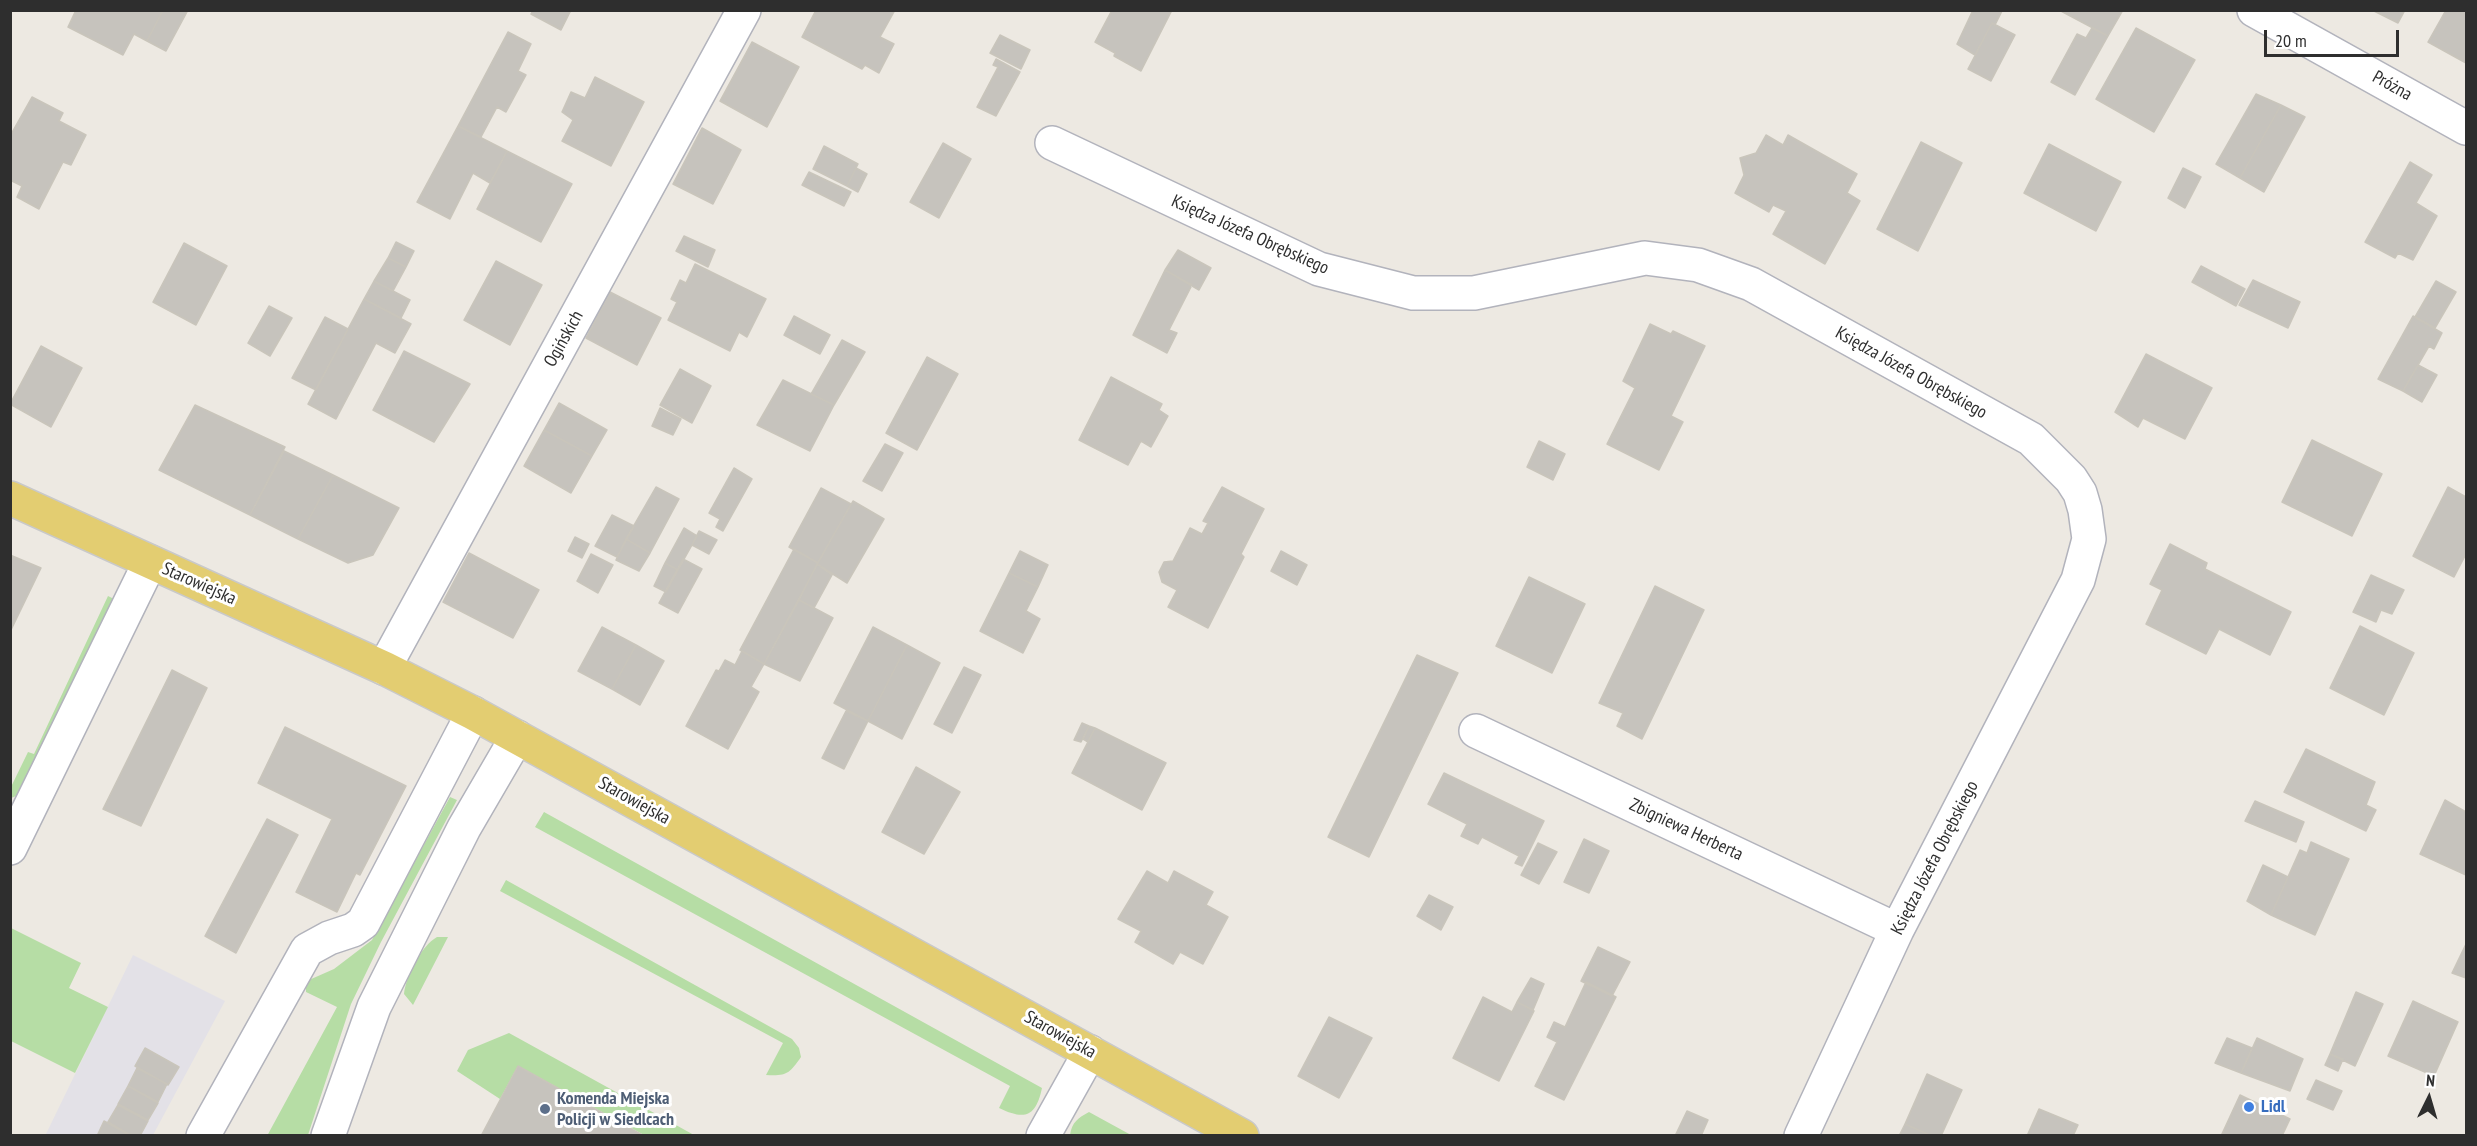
<!DOCTYPE html>
<html>
<head>
<meta charset="utf-8">
<style>
  body { margin:0 }
  #map { position:relative; width:2477px; height:1146px; overflow:hidden; background:#ede9e2; font-family:"PT Sans Narrow",sans-serif }
  canvas { display:block }
  .frame { position:absolute; inset:0; border:12px solid #2e2e2e; pointer-events:none }
  .north { position:absolute; left:2399px; top:1068px; width:60px; height:60px; -webkit-text-stroke:4px #fff; paint-order:stroke; rotate:5deg; font-size:16px; font-weight:700; line-height:24px; text-align:center; color:#2e2e2e }
  .north::after { content:''; display:block; margin:auto; width:21px; height:27px; background:#2e2e2e; clip-path:polygon(50% 0,100% 100%,50% 72%,0 100%) }
  .scale { position:absolute; left:2264px; top:30px; width:135px; height:27px; box-sizing:border-box; border:3px solid #2e2e2e; border-top:0; padding-left:8px; font-size:18px; line-height:21px; white-space:nowrap; color:#2e2e2e; -webkit-text-stroke:4px #fff; paint-order:stroke }
</style>
</head>
<body>
<div id="map">
<canvas width="2477" height="1146"></canvas>
<div class="frame"></div>
<div class="north">N</div>
<div class="scale">20 m</div>
</div>
<script>
const g = document.querySelector('canvas').getContext('2d');
g.lineJoin = 'round';
function fillPath(path, color) { g.fillStyle = color; g.fill(path, 'evenodd'); }
function strokePath(path, color, width, dash) { g.strokeStyle = color; g.lineWidth = width; g.lineCap = dash ? 'butt' : 'round'; g.setLineDash(dash || []); g.stroke(path); }
function write(font, color, halo, rows, align = 'center') {
  g.font = font + ' "PT Sans Narrow",sans-serif'; g.lineWidth = 6; g.setLineDash([]); g.textBaseline = 'middle'; g.strokeStyle = halo; g.fillStyle = color; for (const [text, x, y, turn = 0] of rows) {
    g.save(); g.translate(x, y); g.rotate((+turn || 0) * Math.PI / 180); g.textAlign = isNaN(turn) ? turn : align; if (halo) g.strokeText(text, 0, 0); g.fillText(text, 0, 0); g.restore();
  }
}
fillPath(new Path2D(`
  M133,955L225,1001L153,1135L45,1136Z`), '#e3e1e7');
fillPath(new Path2D(`
  M108,596L116,600L19,795L11,798L10,789L28,752L34,754Z
  M450,797L457,800L381,942L351,1004L308,1135L267,1136L337,1007L306,992V986L309,980L334,969L372,940Z
  M544,812L1042,1088C1036,1116 1026,1121 999,1108L1010,1086L535,827Z
  M506,880L792,1039L799,1048L801,1057C789,1074 787,1076 766,1075L783,1043L500,891Z
  M11,928L81,963L69,988L108,1007L75,1073L11,1041Z
  M437,937H448L413,1005L404,994C406,976 421,946 437,937Z
  M509,1033L694,1135H644L518,1066L500,1099L457,1071L468,1050Z
  M1089,1112L1131,1135H1070C1072,1122 1078,1118 1089,1112Z`), '#b6dda5');
const building = new Path2D(`
  M76,10H163L147,41L134,34L123,55L68,27Z
  M163,10H188L166,51L147,41Z
  M533,10H571L561,30L531,14Z
  M816,10H895L880,37L894,44L879,73L865,65L862,69L802,37Z
  M1112,10H1172L1141,71L1114,56L1115,53L1095,42Z
  M1973,10L2002,11L1995,25L1992,23L1975,55L1957,44Z
  M2059,10H2123L2108,36Z
  M2372,10H2405L2398,23Z
  M2446,10H2466V63L2428,42Z
  M1992,23L2015,35L1991,81L1968,69Z
  M2092,28L2108,36L2075,95L2051,82L2077,34L2086,38Z
  M2136,28L2195,60L2154,132L2096,99Z
  M508,32L531,44L518,71L526,75L506,112L497,107L481,137L458,126Z
  M1000,35L1030,50L1021,69L990,53Z
  M752,42L799,67L767,127L720,101Z
  M996,59L1020,72L996,116L977,107L998,67L993,65Z
  M595,77L644,102L611,166L562,141L573,120L562,112L571,92L585,98Z
  M2256,94L2281,105L2240,178L2216,164Z
  M32,97L63,113L59,121L86,135L71,165L63,162L39,209L17,197L22,186L10,180V136Z
  M2281,105L2305,117L2264,192L2240,178Z
  M458,126L507,151L490,183L473,173L450,219L417,202Z
  M702,128L741,150L713,204L673,184Z
  M1766,135L1783,145L1788,135L1857,174L1847,193L1860,201L1825,264L1773,234L1786,211L1773,205L1769,212L1735,193L1744,175L1740,158L1756,153Z
  M1921,142L1962,163L1918,251L1877,229Z
  M943,143L971,159L939,218L910,202Z
  M2049,144L2121,182L2096,231L2024,193Z
  M824,146L858,164L847,186L813,169Z
  M507,151L572,184L541,242L477,209Z
  M2410,162L2432,175L2416,203L2437,216L2413,260L2398,253L2395,258L2365,242Z
  M856,168L867,174L858,192L847,186Z
  M2183,168L2201,177L2185,208L2168,198Z
  M809,172L851,192L844,206L802,185Z
  M684,236L715,250L708,267L676,251Z
  M396,242L414,251L406,267L388,258Z
  M184,243L227,266L196,325L153,302Z
  M1178,250L1211,268L1199,290L1165,270Z
  M388,258L406,267L393,291L374,281Z
  M496,261L542,285L510,345L464,320Z
  M695,264L766,299L747,337L739,332L730,351L668,320L677,302L671,299L680,280L686,283Z
  M2201,266L2245,289L2236,306L2192,282Z
  M1165,270L1192,285L1169,330L1177,333L1167,353L1133,335Z
  M2253,280L2300,302L2288,328L2239,305Z
  M374,281L410,300L401,318L364,299Z
  M2436,281L2456,292L2435,328L2415,317Z
  M610,292L661,318L637,365L586,338Z
  M364,299L411,324L395,353L376,343L336,419L308,404Z
  M269,306L292,318L270,356L248,343Z
  M794,316L830,335L820,354L784,335Z
  M2413,316L2442,333L2434,349L2429,346L2403,391L2378,379Z
  M325,317L348,329L316,390L292,378Z
  M1650,324L1671,334L1673,331L1705,346L1671,416L1683,422L1659,470L1607,444L1635,388L1623,381Z
  M842,340L865,352L834,405L811,394Z
  M41,346L82,368L51,427L10,404Z
  M404,351L470,384L434,442L373,410Z
  M2146,354L2212,388L2185,439L2143,418L2138,427L2115,412Z
  M927,357L958,374L917,450L886,433Z
  M2418,365L2437,375L2422,402L2403,391Z
  M680,369L711,386L692,423L660,405Z
  M1111,377L1162,404L1159,410L1168,416L1151,447L1141,441L1128,465L1079,440Z
  M783,380L834,405L810,451L757,425Z
  M559,403L607,430L592,456L544,430Z
  M195,405L285,447L250,515L159,470Z
  M660,408L681,419L673,435L652,426Z
  M544,430L592,456L571,493L524,466Z
  M2312,440L2382,474L2352,536L2282,502Z
  M1539,441L1565,454L1553,480L1527,467Z
  M885,444L903,453L882,491L863,481Z
  M284,451L333,475L298,539L250,515Z
  M734,468L752,479L723,531L716,527L720,519L709,513Z
  M333,475L399,508L373,555L348,563L298,539Z
  M656,487L679,499L650,553L626,539Z
  M1222,487L1264,509L1241,554L1244,557L1208,628L1168,607L1177,590L1162,582L1159,572L1164,562L1173,561L1190,528L1202,534L1208,523L1203,521Z
  M2448,487L2466,497V554L2454,577L2413,556Z
  M821,488L851,504L818,563L789,547Z
  M853,501L884,519L847,583L817,564Z
  M612,515L634,526L617,557L595,546Z
  M684,528L697,536L678,570L665,563Z
  M699,531L717,540L709,554L692,545Z
  M575,537L589,544L582,558L568,551Z
  M626,539L650,553L639,571L616,560Z
  M2170,544L2207,563L2205,569L2291,612L2270,655L2219,629L2206,654L2146,624L2162,590L2150,584Z
  M794,549L818,563L764,664L740,650Z
  M1020,551L1048,565L1038,587L1009,573Z
  M1281,551L1307,565L1297,585L1271,571Z
  M469,553L539,590L513,638L443,602Z
  M591,554L613,565L598,593L577,581Z
  M10,555L41,568L10,632Z
  M683,559L702,569L678,613L659,603Z
  M665,563L678,570L666,592L654,586Z
  M817,564L832,575L814,608L799,600Z
  M1009,573L1038,587L1026,611L1040,619L1023,653L980,631Z
  M2371,575L2404,590L2392,614L2381,610L2376,622L2353,612Z
  M1529,577L1585,604L1552,673L1496,646Z
  M1655,586L1704,610L1642,739L1617,726L1623,713L1599,703Z
  M799,600L833,618L800,681L764,664Z
  M2360,626L2414,653L2384,715L2330,688Z
  M602,627L636,645L612,689L578,671Z
  M873,627L907,645L868,721L834,703Z
  M636,645L664,661L640,705L612,689Z
  M907,645L940,663L902,739L868,721Z
  M742,651L764,664L751,687L759,692L728,749L686,726L716,670L719,671L725,660L735,665Z
  M1417,655L1458,673L1369,857L1328,837Z
  M964,667L981,675L952,733L934,724Z
  M172,670L207,688L141,826L103,809Z
  M846,711L868,721L844,769L822,758Z
  M1082,723L1089,726L1081,742L1074,740Z
  M1089,726L1095,728L1088,742L1083,739Z
  M285,727L406,786L360,875L356,873L337,912L296,892L332,819L258,783Z
  M1095,728L1166,763L1142,810L1072,773Z
  M2306,749L2375,782L2366,805L2376,810L2366,831L2284,792Z
  M916,767L960,792L924,854L882,832Z
  M1444,773L1544,821L1522,866L1515,863L1519,856L1482,837L1478,844L1461,836L1467,824L1428,804Z
  M2445,800L2466,812V875L2420,854Z
  M2255,801L2304,822L2296,842L2245,821Z
  M267,819L298,835L236,953L205,936Z
  M1584,839L1609,851L1589,893L1564,882Z
  M2311,842L2349,859L2315,935L2271,915L2300,850L2307,853Z
  M1538,843L1557,852L1539,884L1521,875Z
  M2263,865L2288,877L2271,915L2247,901Z
  M1147,871L1168,883L1174,871L1213,892L1206,905L1228,917L1203,964L1180,952L1173,964L1135,942L1141,931L1118,919Z
  M1429,895L1453,907L1441,930L1417,916Z
  M2466,944V978L2452,973Z
  M1598,947L1630,962L1612,996L1581,981Z
  M1531,978L1544,984L1533,1010L1517,1002Z
  M1586,982L1616,997L1564,1100L1535,1086L1557,1042L1547,1037L1554,1022L1565,1027Z
  M2356,992L2383,1004L2355,1066L2330,1054Z
  M1483,997L1512,1012L1517,1002L1534,1011L1499,1081L1453,1058Z
  M2413,1001L2458,1022L2434,1076L2388,1056Z
  M1329,1017L1372,1038L1339,1098L1298,1076Z
  M2227,1038L2252,1048L2241,1073L2215,1063Z
  M2257,1038L2303,1059L2290,1091L2241,1073Z
  M145,1048L179,1067L168,1085L135,1066Z
  M2330,1054L2343,1059L2338,1071L2325,1065Z
  M518,1066L644,1136H481Z
  M137,1068L167,1084L158,1102L128,1086Z
  M1927,1074L1962,1090L1941,1136H1932L1905,1124Z
  M2316,1080L2342,1091L2333,1110L2307,1099Z
  M128,1086L158,1103L148,1120L118,1104Z
  M2240,1095L2290,1119L2282,1136H2221Z
  M118,1105L148,1121L140,1136H132L108,1122Z
  M2039,1109L2078,1125L2073,1136H2027Z
  M1687,1111L1708,1120L1701,1136H1675Z
  M104,1121L131,1136H97Z
  M1905,1124L1932,1136H1899Z`);
fillPath(building, '#c6c3bd');
strokePath(building, '#c9c5bb', 1.5);
const minor = new Path2D(`
  M2254,10L2466,128
  M1052,143L1319,269L1413,293H1474L1645,258L1698,265L1751,284L2031,439L2071,479L2080,493L2085,510L2089,539L2078,580L1897,930L1801,1136
  M384,668L744,10
  M1476,731L1897,930
  M10,848L150,562
  M203,1136L307,950L329,938L353,930L363,923L473,713
  M328,1136L374,1007L464,828L517,737
  M1043,1136L1090,1052`);
const major = new Path2D(`
  M10,498L384,668L473,713L1242,1136`);
strokePath(minor, '#b2b3bc', 36);
strokePath(major, '#c9c9c9', 36);
strokePath(minor, '#fff', 33);
strokePath(major, '#e3cd71', 33);
for (const [x, y, r, color] of [
  [2249,1107,6,"#3f7fe0"],
  [545,1109,6,"#5c6f8a"]
]) { const dot = new Path2D(); dot.arc(x, y, r, 0, 2 * Math.PI); g.fillStyle = color; g.fill(dot); strokePath(dot, '#fff', 2); }
write('18px', '#2e2e2e', '#fff', [
  ["Próżna",2392,86,29],
  ["Księdza Józefa Obrębskiego",1250,235,24],
  ["Ogińskich",564,339,-61],
  ["Księdza Józefa Obrębskiego",1911,373,29],
  ["Starowiejska",199,584,24],
  ["Starowiejska",634,801,29],
  ["Zbigniewa Herberta",1686,830,25],
  ["Księdza Józefa Obrębskiego",1935,858,-63],
  ["Starowiejska",1060,1035,29]
]);
write('bold 18px', '#4e5e75', '#fff', [
  ["Komenda Miejska",557,1099],
  ["Policji w Siedlcach",557,1120]
], 'left');
write('bold 18px', '#366cbe', '#fff', [
  ["Lidl",2261,1107]
], 'left');
</script>
</body>
</html>
